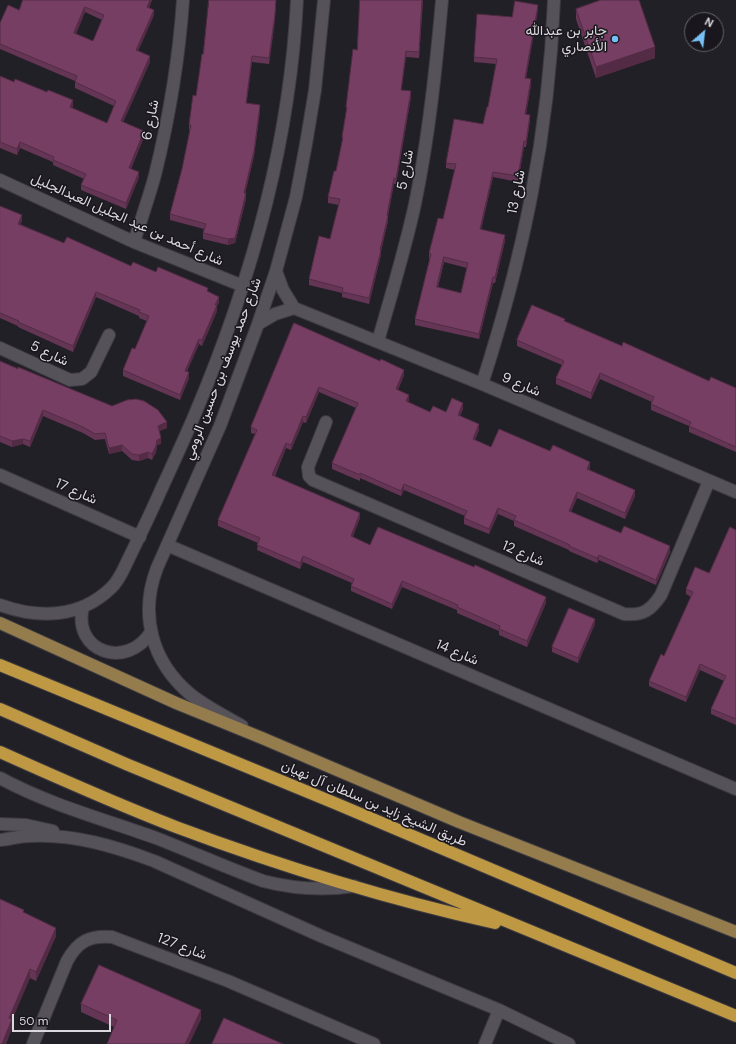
<!DOCTYPE html>
<html>
<head>
<meta charset="utf-8">
<style>
  body { margin:0 }
  #map { position:relative; width:736px; height:1044px; overflow:hidden; background:#222027; font-family:"DM Sans",sans-serif }
  canvas { display:block }
  .north { position:absolute; left:684px; top:12px; width:40px; height:40px; box-sizing:border-box; background:#19171d; border:1px solid #66646a; border-radius:50%; rotate:28deg; font-size:11px; font-weight:700; line-height:16px; text-align:center; color:#dad8dd }
  .north::after { content:''; display:block; margin:auto; width:14px; height:18px; background:#77c0f7; clip-path:polygon(50% 0,100% 100%,50% 72%,0 100%) }
  .scale { position:absolute; left:12px; top:1014px; width:99px; height:18px; box-sizing:border-box; border:2px solid #dad8dd; border-top:0; padding-left:5px; font-size:12px; line-height:14px; white-space:nowrap; color:#dad8dd; -webkit-text-stroke:3px #19171d; paint-order:stroke }
</style>
</head>
<body>
<div id="map">
<canvas width="736" height="1044"></canvas>
<div class="north">N</div>
<div class="scale">50 m</div>
</div>
<script>
const g = document.querySelector('canvas').getContext('2d');
g.lineJoin = 'round';
function strokePath(path, color, width, dash) { g.strokeStyle = color; g.lineWidth = width; g.lineCap = dash ? 'butt' : 'round'; g.setLineDash(dash || []); g.stroke(path); }
function fillPath(path, color) { g.fillStyle = color; g.fill(path, 'evenodd'); }
function write(font, color, halo, rows, align = 'center') {
  g.font = font + ' "DM Sans",Vazirmatn,sans-serif'; g.lineWidth = 3; g.setLineDash([]); g.textBaseline = 'middle'; g.strokeStyle = halo; g.fillStyle = color; for (const [text, x, y, turn = 0] of rows) {
    g.save(); g.translate(x, y); g.rotate((+turn || 0) * Math.PI / 180); g.textAlign = isNaN(turn) ? turn : align; if (halo) g.strokeText(text, 0, 0); g.fillText(text, 0, 0); g.restore();
  }
}
const minor = new Path2D(`
  M0,180L134,242L243,286
  M134,242C141,220 149,197 155,175C169,118 179,59 183,0
  M276,271L283,290L294,308
  M294,308L482,384L736,492
  M258,324L275,314L294,308
  M378,341C391,296 405,250 415,204C429,136 436,69 442,0
  M0,348L70,380L82,379L91,372L109,335
  M482,384C523,257 549,134 554,0
  M326,422L308,467L309,476L313,480L624,614C643,616 651,610 661,595L709,481
  M0,475L140,537
  M167,545L736,789
  M0,605C39,619 80,618 111,588C119,581 123,570 128,560C139,537 150,515 160,492C172,466 184,440 195,414C251,282 290,144 297,0
  M83,607C72,651 126,671 151,632
  M242,726C225,716 206,707 190,694C152,662 139,615 157,568L220,426L258,324L276,271L296,197L306,144L315,90L324,0
  M0,778C50,805 103,819 156,838C192,852 227,868 263,881C294,889 322,891 354,886
  M0,824L26,825L53,831
  M0,840C10,839 20,836 31,836C74,834 114,846 154,861L321,936L499,1010L569,1044
  M33,1044L67,961C78,941 90,935 112,937L228,981L374,1044
  M485,1044L499,1010`);
const major = new Path2D(`
  M0,623L176,703L262,738L459,822L736,932`);
const highway = new Path2D(`
  M0,665L337,804L736,973
  M0,709L126,764L736,1016
  M0,752C58,778 116,804 176,827C280,866 387,899 495,923`);
strokePath(minor, '#3d3b40', 14);
strokePath(major, '#3d3b40', 14);
strokePath(highway, '#3d3b40', 14);
strokePath(minor, '#55525a', 12);
strokePath(major, '#947c4c', 12);
strokePath(highway, '#be9843', 12);
fillPath(new Path2D(`
  M23,0H152L149,8L154,15L138,51L150,62L123,122L144,137L131,169L139,177L126,209L81,190V185L84,179L53,165V162L20,148L17,155L0,148V76L73,106L72,108L107,123L114,106L75,88V81L0,49V23L19,10ZM85,12L102,20L93,41L76,34Z
  M360,0H423L419,58L406,57L401,90L411,97L396,184H394L388,216V221L381,251V255L369,304L342,297V293L309,285V279L330,239L339,205L328,203V197L336,171L342,143V137L346,112V107L357,50Z
  M576,9L655,58L596,78L576,19Z
  M538,10L526,78L531,85L526,114L530,120L526,147H524L518,182L493,177L481,229L505,241L495,283H493L479,339L415,325V319L430,259H429V253L443,219L455,170L446,168V163L483,124L488,107L496,64L474,62V57L512,17ZM444,262L467,268L461,293L438,287Z
  M275,20L269,64L252,62L246,103L260,111L254,156L245,193L246,199L235,243L228,245L203,239V233L204,229L170,220V214L182,169L190,130H189V125L196,96L203,54Z
  M0,206L22,221L20,224L64,243L131,266L156,272L208,292L219,302L217,306V311L202,346L199,344L187,371L189,378L180,400L123,376V370L135,349L147,321L139,318V316L96,297L73,352L18,327V326L0,318Z
  M565,321L622,346L709,381L736,388V452L689,432V426L651,410V404L652,402L600,379L591,399L556,384V378L562,365L517,346V340Z
  M294,323L404,375L398,390L409,400L408,402L430,412H446L463,409L460,416L479,430L475,440L491,447L550,451L590,467L589,470L635,496L625,519L577,498L571,512L621,533L670,552L656,585L599,560L597,563L569,551V550L514,526V521L498,514L489,534L464,524V518L465,516L404,490L401,496L360,478V481L332,469V463L356,408L319,392L306,423L303,422L291,450L286,448L275,476L360,518L352,537L370,545L546,603L527,647L499,635V631L457,613V610L402,587L392,609L351,591V586L352,583L303,562L300,569L257,550L258,543L218,526V520L255,434L251,433V427Z
  M0,361L112,406L167,428L159,431L161,444L157,445L156,452L152,460L148,458L139,461L132,460L122,451L109,454L105,439L95,440L83,433L43,416L30,447L23,444L12,447L0,442Z
  M736,530V725L711,714V709L724,681L700,670L686,702L649,686V681L664,656L691,597L686,594V589L709,573Z
  M595,624L578,663L552,652V647Z
  M24,913L56,936L36,981L30,978L12,1019V1028L6,1044Z
  M81,1004L201,1019L189,1044H107L114,1027L81,1012Z`), '#653555');
fillPath(new Path2D(`
  M150,0H152L147,12V7Z
  M276,0L275,20L269,64V58Z
  M422,0H423L419,58V52Z
  M538,5V10L525,84V78Z
  M85,7V12L74,39V33Z
  M154,10V15L136,56V50Z
  M655,47V58L596,78V67Z
  M406,51V57L401,95V90Z
  M150,56V62L121,127V121Z
  M252,56V62L246,109V103Z
  M531,79V85L525,119V114Z
  M411,91V97L396,184V179Z
  M73,100V106L70,113V107Z
  M260,105V111L254,156L244,199V193Z
  M530,115V120L526,147V142Z
  M144,131V137L129,173V168Z
  M524,141V147L518,182V176Z
  M20,142V148L17,155V149Z
  M139,172V177L126,209V203Z
  M493,172V177L480,235V229Z
  M394,178V184L387,219L388,216V221L381,251V255L369,304V298L380,250Z
  M246,193V199L235,243L228,245V239Z
  M22,215V221L18,229V224Z
  M505,235V241L495,283V277Z
  M444,257V262L437,292V287Z
  M493,277V283L479,339V334Z
  M96,292V297L73,352V346Z
  M219,297V302L217,306V311L202,346V340Z
  M199,339V344L185,376V371Z
  M404,370V375L396,394V389Z
  M189,372V378L180,400V395Z
  M600,373V379L591,399V393Z
  M319,387V392L306,423V417Z
  M409,395V400L406,407V401Z
  M463,403V409L458,420V415Z
  M43,410V416L30,447V441Z
  M303,416V422L291,450V445Z
  M167,422V428L158,432V426Z
  M479,424V430L473,444V439Z
  M161,438V444L157,445L156,452L152,460V454L157,440Z
  M23,439V444L12,447V441Z
  M286,443V448L272,480V475Z
  M122,445V451L109,454V448Z
  M148,452V458L139,461V455Z
  M590,462V467L587,475V469Z
  M404,484V490L401,496V491Z
  M635,490V496L625,519V513Z
  M577,492V498L569,516V511Z
  M498,508V514L489,534V529Z
  M360,513V518L351,542V536Z
  M670,546V552L656,585V580Z
  M599,555V560L597,563V558Z
  M303,556V562L300,569V563Z
  M402,581V587L392,609V604Z
  M546,597V603L527,647V641Z
  M595,619V624L578,663V658Z
  M700,664V670L686,702V697Z
  M56,928V936L36,981V972Z
  M30,969V978L9,1027V1018Z
  M201,1010V1019L189,1044H185Z
  M12,1019V1028L6,1044H2Z`), '#532b45');
const building = new Path2D(`
  M23,0H150L147,7L154,10L136,50L150,56L121,121L144,131L129,168L139,172L126,203L81,185L86,174L53,160L54,157L20,142L17,149L0,142V76L14,82L15,79L47,92L48,90L73,100L70,107L107,123L116,101L75,82L77,76L0,44V23L8,5L19,10ZM85,7L104,15L93,41L74,33Z
  M209,0H276L275,14L269,58L252,56L246,103L260,105L254,151L244,193H246L235,238L228,239L203,233L206,224L170,214L182,169L191,125H189L193,95L196,96L202,54H203Z
  M360,0H422L419,52L406,51L401,90L411,91L396,179L394,178L387,215L388,216L380,250H381L369,298L342,292L343,288L309,279L319,236L330,239L340,199L328,197L334,171H336L343,137H342L347,107H346L353,49L357,50Z
  M601,0H639L655,47L596,67L576,9Z
  M515,1L538,5L525,78L531,79L525,114L530,115L526,142L524,141L518,176L493,172L480,229L505,235L495,277H493L479,334L415,319L431,254L429,253L438,218L443,219L456,164L446,163L454,119L483,124L487,107H488L497,59L474,57L477,14L512,17ZM444,257L468,263L461,293L437,287Z
  M0,206L22,215L18,224L64,243L67,237L131,266L133,262L156,272L158,267L208,288L207,291L219,297L215,305H217L202,340L199,339L185,371L189,372L180,395L123,370L132,348L135,349L149,316L139,312L140,310L96,292L73,346L18,322L19,321L0,313Z
  M532,305L565,319L564,321L622,346L623,342L709,381L711,377L736,388V447L689,426L691,422L651,404L654,397L600,373L591,393L556,378L564,361L517,340Z
  M294,323L380,361L381,359L404,370L396,389L409,395L406,401L430,412L433,406L446,412L452,398L463,403L458,415L479,424L473,439L491,447L499,429L550,451L553,445L590,462L587,469L635,490L625,513L577,492L569,511L621,533L624,526L670,546L656,580L599,555L597,558L569,546L570,545L514,520L516,516L498,508L489,529L464,518L467,511L404,484L401,491L360,473V475L332,463L358,403L319,387L306,417L303,416L291,445L286,443L272,475L360,513L351,536L370,545L378,527L474,567L475,565L546,597L527,641L499,629L500,626L457,607L458,605L402,581L392,604L351,586L354,579L303,556L300,563L257,545L260,538L218,520L257,430L251,427Z
  M0,361L18,369V367L112,406L127,400L136,399L144,401L158,410L167,422L158,426L161,438L157,440L156,446L152,454L148,452L139,455L132,454L122,445L109,448L105,433L95,434L83,427L43,410L30,441L23,439L12,441L0,436Z
  M730,527L736,530V719L711,709L726,676L700,664L686,697L649,681L661,654L664,656L693,592L686,589L695,567L709,573Z
  M569,608L595,619L578,658L552,647Z
  M0,899L24,910L23,912L56,928L36,972L30,969L9,1018L12,1019L2,1044H0Z
  M99,965L201,1010L185,1044H107L117,1020L81,1004Z
  M224,1018L283,1044H212Z`);
fillPath(building, '#763e63');
strokePath(building, '#532b45', 1);
for (const [x, y, r, color] of [
  [615,39,4,"#77c0f7"]
]) { const dot = new Path2D(); dot.arc(x, y, r, 0, 2 * Math.PI); g.fillStyle = color; g.fill(dot); strokePath(dot, '#19171d', 1.5); }
write('14px', '#dad8dd', '#19171d', [
  ["جابر بن عبدالله",607,31],
  ["الأنصاري",607,47]
], 'right');
write('14px', '#dad8dd', '#19171d', [
  ["شارع 6",151,120,-79],
  ["شارع 5",406,170,-80],
  ["شارع 13",517,192,-79],
  ["شارع أحمد بن عبد الجليل العبدالجليل",127,220,24],
  ["شارع 5",49,354,25],
  ["شارع حمد يوسف بن حسين الرومي",223,369,-69],
  ["شارع 9",521,385,23],
  ["شارع 17",76,492,24],
  ["شارع 12",523,554,23],
  ["شارع 14",457,653,23],
  ["طريق الشيخ زايد بن سلطان آل نهيان",374,804,23],
  ["شارع 127",182,947,21]
]);
</script>
</body>
</html>
